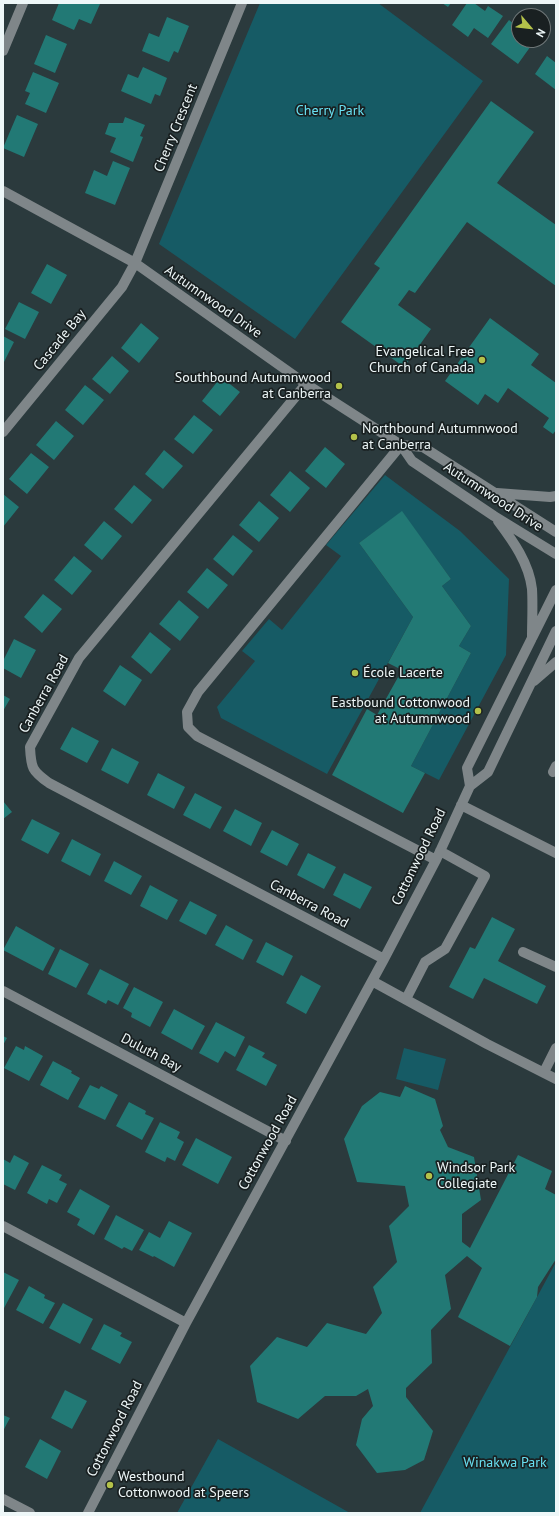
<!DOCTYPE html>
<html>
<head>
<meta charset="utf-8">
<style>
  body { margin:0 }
  #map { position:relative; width:559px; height:1516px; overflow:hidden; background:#2b3a3d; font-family:"PT Sans",sans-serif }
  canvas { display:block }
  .frame { position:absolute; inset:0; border:4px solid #eef7f8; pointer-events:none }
  .north { position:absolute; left:511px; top:8px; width:40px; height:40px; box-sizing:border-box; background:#192021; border:1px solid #6e7677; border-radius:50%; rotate:118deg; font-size:11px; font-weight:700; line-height:16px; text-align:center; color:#eef7f8 }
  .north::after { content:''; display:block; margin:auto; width:14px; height:18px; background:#b4c24a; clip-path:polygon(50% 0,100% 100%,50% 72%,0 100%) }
</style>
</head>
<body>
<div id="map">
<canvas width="559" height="1516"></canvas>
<div class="frame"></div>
<div class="north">N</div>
</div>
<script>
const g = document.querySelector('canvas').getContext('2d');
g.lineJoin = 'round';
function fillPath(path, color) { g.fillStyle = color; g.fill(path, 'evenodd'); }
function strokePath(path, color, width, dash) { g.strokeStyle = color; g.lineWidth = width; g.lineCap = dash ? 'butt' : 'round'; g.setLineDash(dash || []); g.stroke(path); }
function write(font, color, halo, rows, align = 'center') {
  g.font = font + ' "PT Sans",sans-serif'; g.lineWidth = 3.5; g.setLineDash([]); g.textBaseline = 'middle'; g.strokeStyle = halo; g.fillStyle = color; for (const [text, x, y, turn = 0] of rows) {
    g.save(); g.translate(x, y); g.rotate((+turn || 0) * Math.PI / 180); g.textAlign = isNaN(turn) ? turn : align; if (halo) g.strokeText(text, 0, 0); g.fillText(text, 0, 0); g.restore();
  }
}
fillPath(new Path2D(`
  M260,3H378L483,81L295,339L159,244Z
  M385,475L460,531L509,579L506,655L439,780L411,766L471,653L459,646L471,626L442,586L451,579L402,512L359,543L413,617L327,774L221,718L217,707L255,661L242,651L269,619L282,630L341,556L326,545Z
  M404,1048L446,1059L438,1090L396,1079Z
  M556,1262V1513H420Z
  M218,1439L350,1513H177Z`), '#165b65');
fillPath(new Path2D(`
  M59,3H98L100,4L91,24L79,19L74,30L52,20Z
  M442,3H451L448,7Z
  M467,3H474L485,11L488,6L503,16L488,38L474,28L468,37L452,25Z
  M167,17L189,26L178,53L174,51L169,62L142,51L149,33L159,37Z
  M509,20L519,28V40H529L533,43L518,64L491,44Z
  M46,35L67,44L55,73L34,64Z
  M547,56L556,63V90L535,74Z
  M143,67L167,78L160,96L155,94L151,104L121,91L128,74L138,78Z
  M33,72L59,83L46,113L25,104L30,93L25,91Z
  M491,101L534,132L497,183L556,225V286L467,222L415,293L409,290L398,305L431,329L404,367L341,322L380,268L374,264Z
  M17,115L38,124L24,157L3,148Z
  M125,117L145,125L140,136L143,137L133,162L110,152L116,138L105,134L109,123H123Z
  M113,161L130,168L115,205L85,193L94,170L107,176Z
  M47,264L67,275L51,304L31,293Z
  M19,302L39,312L25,339L5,329Z
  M490,318L539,354L531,365L556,383V430L553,434L543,427L549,418L508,388L498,403L485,394L478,405L445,381Z
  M141,323L159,338L139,363L121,348Z
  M3,336L14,342L3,364Z
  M112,356L129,371L110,394L92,379Z
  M221,377L240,392L220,416L202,401Z
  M85,385L104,400L83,425L65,410Z
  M194,415L213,430L193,454L174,439Z
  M56,421L74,436L54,460L36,445Z
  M325,447L345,464L326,488L305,471Z
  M164,450L183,466L163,489L145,474Z
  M31,453L49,467L27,494L9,479Z
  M290,471L310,488L290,512L270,495Z
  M134,485L152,500L132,524L114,509Z
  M3,494L19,507L3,527Z
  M259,501L279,518L259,542L239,525Z
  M402,511L451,579L442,586L471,626L459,646L471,653L411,766L425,773L403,813L332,775L367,709L377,715L402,670L388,663L413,617L359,543Z
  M104,521L122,536L102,560L84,545Z
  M233,535L253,551L233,576L213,559Z
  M74,556L92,571L72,595L54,580Z
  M207,568L228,585L208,609L187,592Z
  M43,594L62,609L42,633L24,617Z
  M179,600L199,617L180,641L159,624Z
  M150,632L171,649L151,674L131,657Z
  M14,639L36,650L21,678L3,668V661Z
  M120,665L142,680L125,706L103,691Z
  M3,695L10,699L3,711Z
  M72,727L99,741L87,763L60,749Z
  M112,748L139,762L128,784L101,770Z
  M158,773L185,787L174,809L147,795Z
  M195,793L222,807L210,829L183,815Z
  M3,801L12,812L3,819Z
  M235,809L262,823L251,846L223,831Z
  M32,819L60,833L48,854L21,840Z
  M272,830L299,844L287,866L260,852Z
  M72,839L101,854L90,876L61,861Z
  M308,853L336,867L324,889L297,875Z
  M114,861L142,876L131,895L104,881Z
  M344,873L372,887L360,909L333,895Z
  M150,885L178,900L167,920L140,906Z
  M190,901L217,915L206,935L179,921Z
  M492,917L515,929L498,961L546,986L537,1004L484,978L473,999L449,987L470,947L475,949Z
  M226,925L253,940L243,960L215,945Z
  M16,926L55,948L43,971L3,950Z
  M266,942L293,956L283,976L256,962Z
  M60,949L89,964L76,988L48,974Z
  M100,969L129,984L118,1005L108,1000L106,1004L87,994Z
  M301,975L321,986L306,1014L286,1003Z
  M134,987L163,1002L150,1027L131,1017L132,1013L123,1008Z
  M174,1009L205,1026L192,1050L161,1033Z
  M216,1022L245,1037L235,1057L225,1051L218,1063L199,1053Z
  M3,1036L7,1038L3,1045Z
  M249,1045L265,1053L262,1057L277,1065L266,1086L236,1070Z
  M16,1046L24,1050L25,1046L43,1056L29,1081L4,1068Z
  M53,1061L72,1071L71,1073L80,1078L68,1100L40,1085Z
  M90,1085L99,1089L101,1086L118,1095L105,1120L78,1107Z
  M405,1086L435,1099L443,1126L440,1130L448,1147L474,1157L481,1200L462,1214V1242L470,1248L518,1155L552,1171L545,1189L556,1195V1259L538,1287L537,1297L510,1346L458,1317L482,1268L467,1256L445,1275L451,1309L431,1330L432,1363L406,1388V1397L433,1431L424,1460L405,1470L377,1473L356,1445L362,1419L373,1406L368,1389L356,1396H325L298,1419L257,1402L250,1366L277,1337L307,1347L327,1323L366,1334L382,1313L373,1287L397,1262L389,1226L409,1206L405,1186L357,1182L344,1139L362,1106L380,1092L400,1097Z
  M129,1102L146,1111L145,1114L154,1118L142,1140L116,1126Z
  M160,1122L180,1132L177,1138L184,1142L175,1161L167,1157L165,1162L145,1152Z
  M196,1138L232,1157L218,1184L182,1165Z
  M14,1155L29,1163L15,1190L3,1184V1159L10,1163Z
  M42,1165L62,1175L59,1180L67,1184L57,1203L49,1199L47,1204L27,1193Z
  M80,1189L110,1206L94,1235L77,1225L80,1219L67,1212Z
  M116,1215L144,1230L132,1251L124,1247L122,1249L104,1239Z
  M169,1221L192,1233L174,1267L154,1256L153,1257L139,1250L149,1232L160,1238Z
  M3,1272L19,1280L3,1310Z
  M29,1286L45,1295L44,1298L55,1303L43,1324L16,1310Z
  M63,1303L93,1319L80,1344L49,1328Z
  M104,1324L122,1333L120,1336L132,1342L120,1364L91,1349Z
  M65,1390L87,1401L72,1429L51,1418Z
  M3,1415L10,1418L3,1431Z
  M40,1439L61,1451L47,1479L25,1467Z`), '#227975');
strokePath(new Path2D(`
  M3,51L23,3
  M3,191L135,263L306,384L401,445L412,461L494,516L556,554
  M306,384L79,658L30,747C31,768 32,771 49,783L384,959
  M3,432L122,287L135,263L242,3
  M401,445L198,692L187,712L188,727L197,736L436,860
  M401,445L423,447L556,532
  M497,493L550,497L556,496
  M498,521C513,541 529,563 532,589C533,605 532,622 532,638
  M534,681L556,662
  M553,772L556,766
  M470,786L467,768L556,590
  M461,805L556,853
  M523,952L556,967
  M372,981L487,1044L556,1079
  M3,991L286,1141
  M406,999L425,962L445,949L485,876L440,851
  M544,1072L556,1048
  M3,1226L186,1323
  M3,1499L30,1513
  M88,1513L186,1323L384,959L436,860L470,786L488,772L556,631`), '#7f8689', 10);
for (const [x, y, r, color] of [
  [482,360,4,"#b4c24a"],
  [339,386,4,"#b4c24a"],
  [354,437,4,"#b4c24a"],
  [355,673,4,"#b4c24a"],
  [478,711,4,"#b4c24a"],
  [429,1176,4,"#b4c24a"],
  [110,1485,4,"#b4c24a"]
]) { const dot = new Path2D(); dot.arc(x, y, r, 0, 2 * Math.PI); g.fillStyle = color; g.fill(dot); strokePath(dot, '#192021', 1.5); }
write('14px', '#68e0f2', '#192021', [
  ["Cherry Park",330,111],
  ["Winakwa Park",505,1463]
]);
write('14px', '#eef7f8', '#192021', [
  ["Cherry Crescent",176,128,-68],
  ["Autumnwood Drive",213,302,35],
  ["Cascade Bay",60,340,-51],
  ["Autumnwood Drive",493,497,33],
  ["Canberra Road",44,694,-61],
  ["Cottonwood Road",419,857,-64],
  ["Canberra Road",309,904,28],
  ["Duluth Bay",151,1053,28],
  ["Cottonwood Road",268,1143,-61],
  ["Cottonwood Road",115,1429,-63]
]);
write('14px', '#eef7f8', '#192021', [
  ["Evangelical Free",474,352,"right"],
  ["Church of Canada",474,368,"right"],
  ["Southbound Autumnwood",331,378,"right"],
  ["at Canberra",331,394,"right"],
  ["Northbound Autumnwood",362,429],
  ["at Canberra",362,445],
  ["École Lacerte",363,673],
  ["Eastbound Cottonwood",470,703,"right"],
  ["at Autumnwood",470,719,"right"],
  ["Windsor Park",437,1168],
  ["Collegiate",437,1184],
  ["Westbound",118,1477],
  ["Cottonwood at Speers",118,1493]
], 'left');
</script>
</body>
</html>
